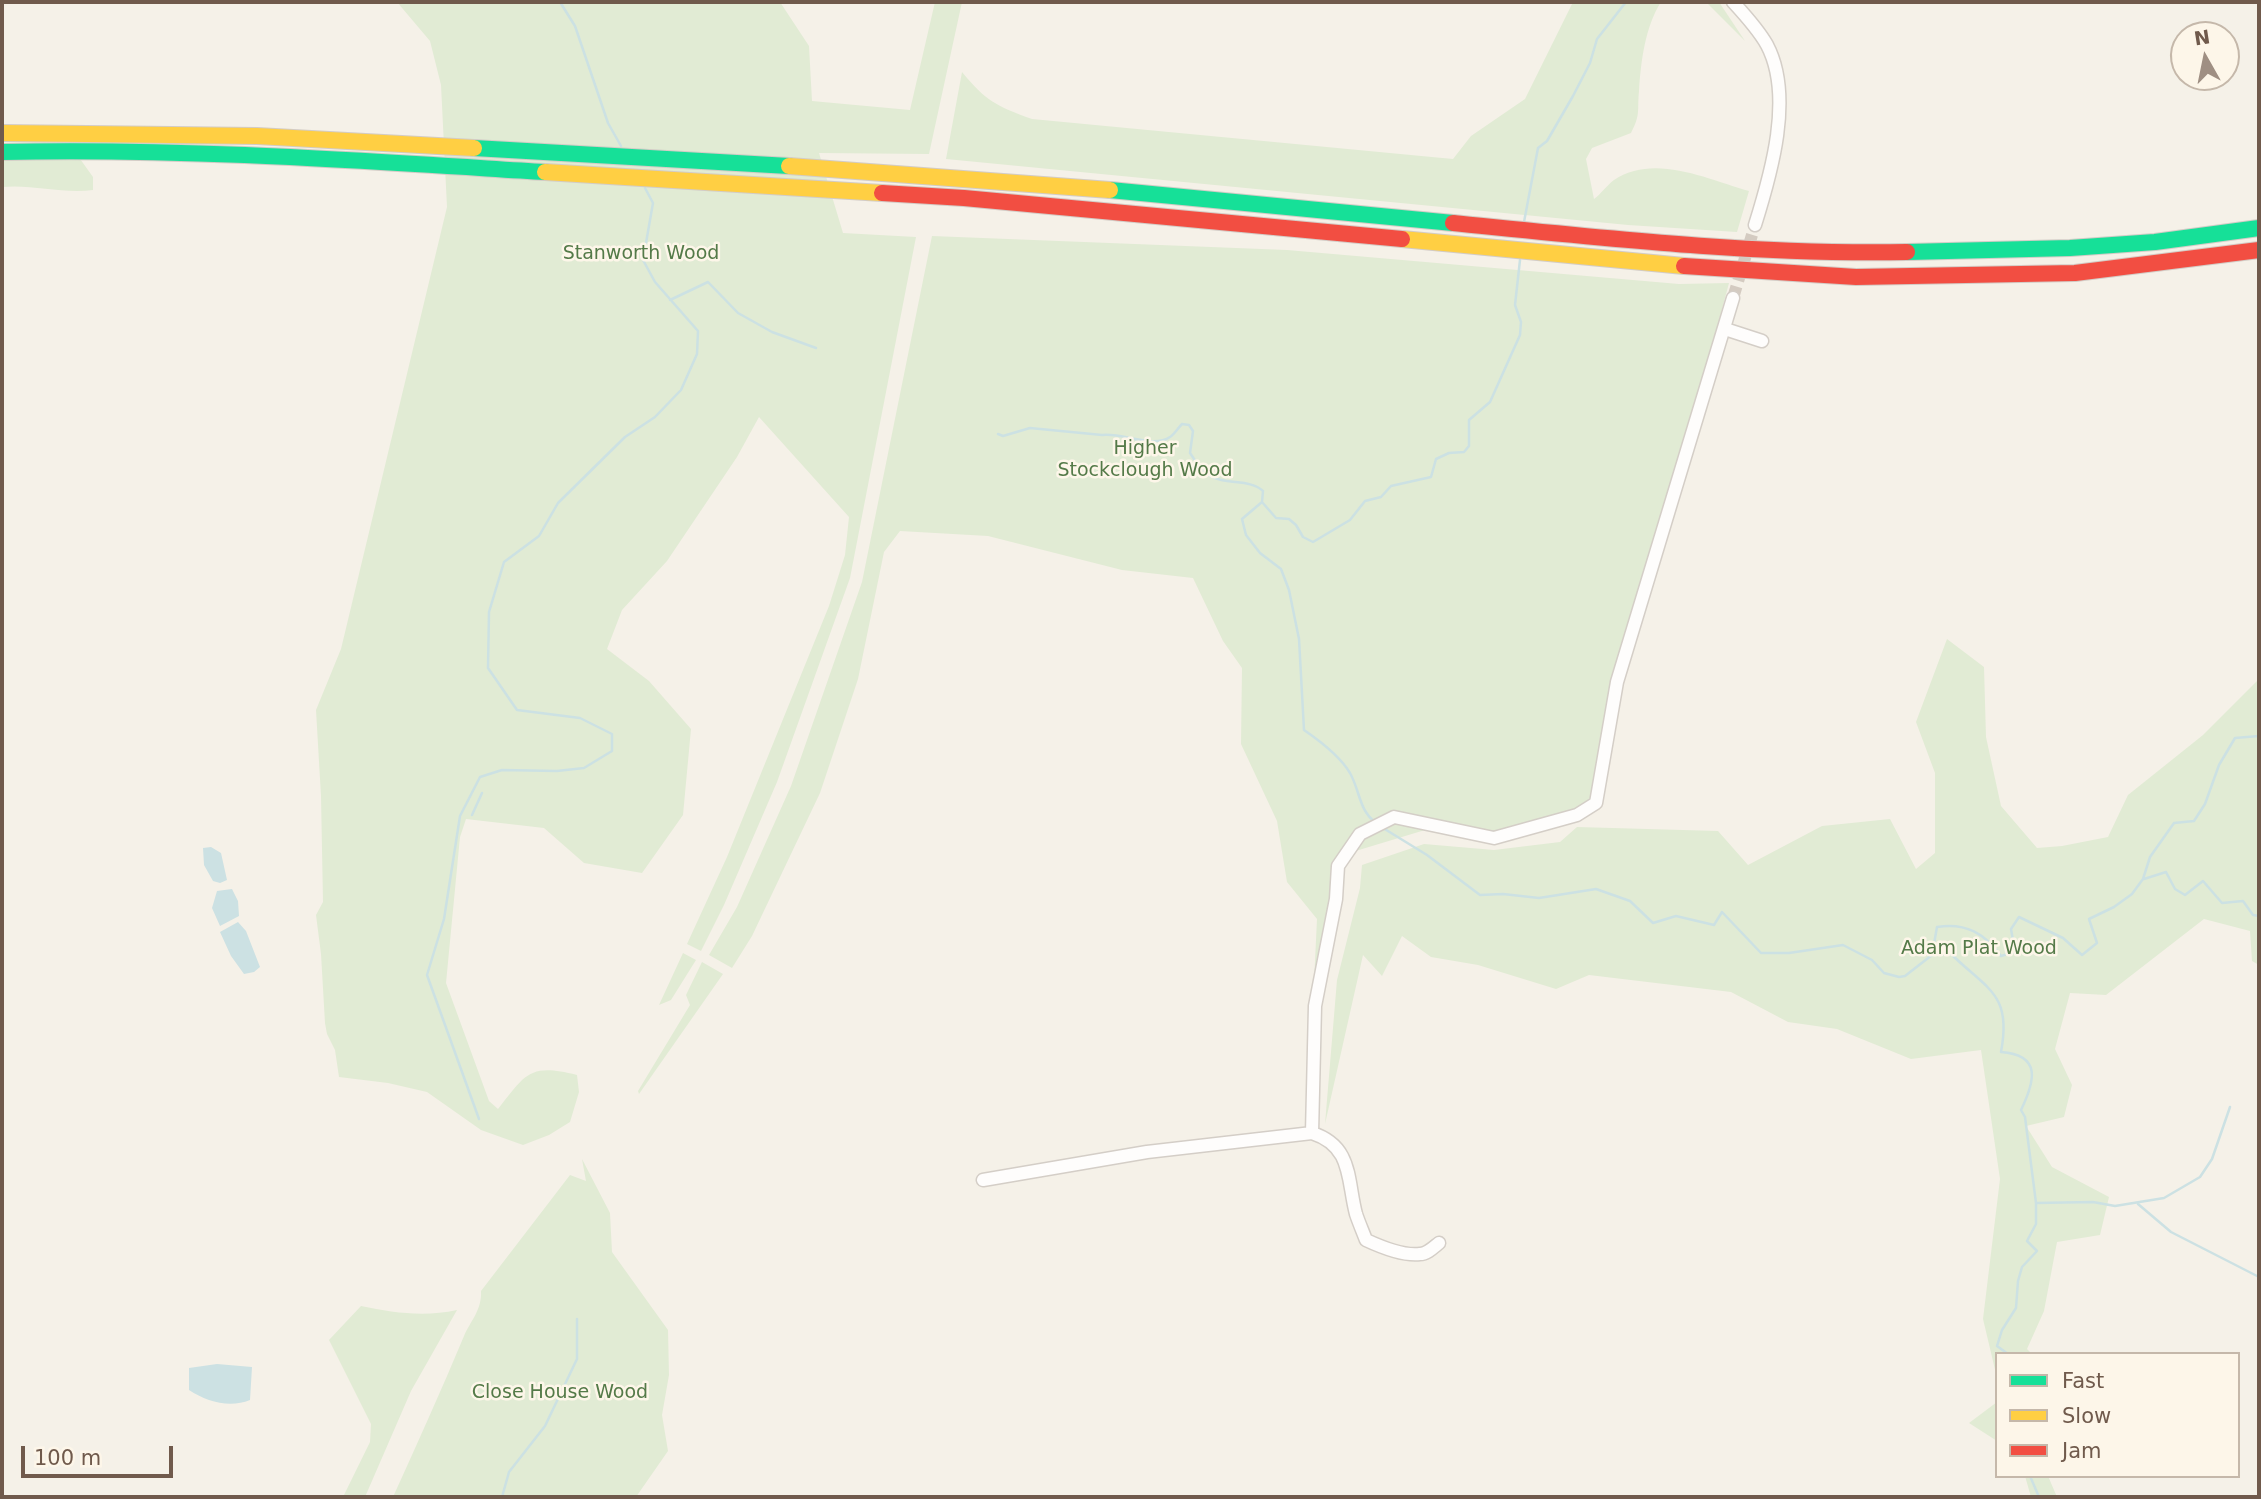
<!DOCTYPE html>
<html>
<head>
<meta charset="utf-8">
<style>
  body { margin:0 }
  #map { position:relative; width:2261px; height:1499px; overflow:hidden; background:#f5f1e8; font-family:"DejaVu Sans",sans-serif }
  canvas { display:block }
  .frame { position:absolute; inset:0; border:4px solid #705a4c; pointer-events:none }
  .legend { position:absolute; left:1995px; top:1352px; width:245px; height:126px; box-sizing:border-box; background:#fdf6e9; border:2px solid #c5b8aa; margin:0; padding:9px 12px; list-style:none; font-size:21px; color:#705a4c }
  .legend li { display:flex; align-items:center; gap:14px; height:35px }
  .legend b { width:35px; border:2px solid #c5b8aa }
  .north { position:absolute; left:2170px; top:21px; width:70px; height:70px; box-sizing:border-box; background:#fdf6e9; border:2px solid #c5b8aa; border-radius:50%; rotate:351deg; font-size:19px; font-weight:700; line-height:28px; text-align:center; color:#705a4c }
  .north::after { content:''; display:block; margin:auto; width:24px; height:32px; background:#9f8f83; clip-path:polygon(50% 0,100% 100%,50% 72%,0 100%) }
  .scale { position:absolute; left:21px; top:1446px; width:152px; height:32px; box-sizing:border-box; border:4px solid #705a4c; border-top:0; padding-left:9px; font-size:21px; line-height:24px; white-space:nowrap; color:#705a4c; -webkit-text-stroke:5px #fdf6e9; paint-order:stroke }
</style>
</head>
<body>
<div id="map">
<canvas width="2261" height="1499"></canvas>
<div class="frame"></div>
<ul class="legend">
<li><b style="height:9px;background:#16e098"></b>Fast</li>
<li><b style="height:9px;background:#ffcf43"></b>Slow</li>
<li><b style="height:9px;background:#f24e42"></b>Jam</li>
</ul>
<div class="north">N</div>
<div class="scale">100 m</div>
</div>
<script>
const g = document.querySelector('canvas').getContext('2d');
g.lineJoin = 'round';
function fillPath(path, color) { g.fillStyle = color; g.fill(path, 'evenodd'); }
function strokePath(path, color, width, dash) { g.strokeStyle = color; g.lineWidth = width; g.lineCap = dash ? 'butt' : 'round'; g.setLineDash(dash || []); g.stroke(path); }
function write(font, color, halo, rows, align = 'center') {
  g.font = font + ' "DejaVu Sans",sans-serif'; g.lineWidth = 5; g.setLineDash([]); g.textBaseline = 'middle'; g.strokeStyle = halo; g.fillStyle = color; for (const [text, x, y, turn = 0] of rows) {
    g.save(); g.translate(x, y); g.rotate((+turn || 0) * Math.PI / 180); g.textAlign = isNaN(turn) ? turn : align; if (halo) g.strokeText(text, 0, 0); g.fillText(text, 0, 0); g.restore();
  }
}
fillPath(new Path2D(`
  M397,2H780L809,46L812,101L910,110L935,2H962L929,154L819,153L843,233L916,237L850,578L777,782L724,905L701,951L687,944L727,857L829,606L845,555L849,517L759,417L737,457L667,561L622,610L607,649L649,681L691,729L683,815L642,873L584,863L544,828L466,819L460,837L446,983L489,1101L498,1109C526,1074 529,1063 577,1075L579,1092L570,1122L549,1135L523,1145L481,1130L427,1092L388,1083L339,1077L335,1050L327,1034L325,1023L321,954L316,915L323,902L321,796L316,710L341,649L447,207L441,85L430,41Z
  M1573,2H1661C1645,27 1641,61 1639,91C1637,111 1641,114 1631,133L1592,148L1586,159L1594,199C1601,194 1607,185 1614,180C1654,153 1707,179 1749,191L1737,232L1628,225L946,159L962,72C986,101 996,106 1032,119L1453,159L1471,136L1525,99Z
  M1706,2H1719L1745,41Z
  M78,156L93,177V190C62,194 32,184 2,187V157Z
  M932,236L1287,250L1679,284L1729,283L1591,797L1580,807L1564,816L1492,834L1425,830L1349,853L1336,877L1308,1109L1317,919L1287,882L1277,821L1241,744L1242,668L1223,641L1193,578L1122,570L988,536L900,531L884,552L858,679L820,793L752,936L732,968L709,955L737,907L791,786L862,582Z
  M1947,639L1984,667L1986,737L2001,806L2037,848L2062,846L2108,837L2128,795L2203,735L2259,679V965L2252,961L2250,931L2204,919L2106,995L2070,993L2055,1049L2072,1085L2064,1117L2026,1126L2052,1167L2109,1197L2100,1235L2057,1242L2044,1311L2027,1349L2032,1354H1997V1378L1983,1319L2000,1179L1981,1050L1911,1059L1837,1029L1788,1022L1731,992L1589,975L1556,989L1478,965L1431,957L1402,936L1382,976L1363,955L1325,1124L1337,980L1360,888L1362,865L1424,844L1494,850L1560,842L1577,827L1718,831L1748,865L1822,826L1890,819L1916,869L1935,853V773L1916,722Z
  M683,953L696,960L671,1000L659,1005Z
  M702,962L723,974L639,1094L638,1091L690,1005L686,995Z
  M582,1159L610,1213L612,1252L668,1330L669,1375L662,1415L668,1451L636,1497H393C417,1444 441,1391 464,1336C471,1320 482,1310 481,1291L570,1175L586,1181Z
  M361,1306C393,1313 425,1317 457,1310L411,1391L365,1497H343L370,1442L371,1424L329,1340Z
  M1997,1402V1441L1969,1423Z
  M2025,1476H2048L2057,1497H2031Z`), '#e1ebd4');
fillPath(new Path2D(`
  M211,847L221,853L227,880L220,883L213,881L204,865L203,848Z
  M232,889L238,901L239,916L220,926L212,908L217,891Z
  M238,922L246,931L260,967L254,972L244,974L231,956L220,932Z
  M217,1364L252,1367L250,1400C230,1408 207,1402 189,1390V1368Z`), '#cce1e3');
strokePath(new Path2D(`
  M560,2L575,26L608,123L621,146
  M1524,222L1538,148L1547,141L1573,96L1590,63L1597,39L1626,2
  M670,300L708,282L738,313L772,332L816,348
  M998,434L1003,436L1030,428L1102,435C1122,432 1153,449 1170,437C1174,435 1178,428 1182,424L1189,425L1193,431L1190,453C1195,460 1201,471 1208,475C1226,486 1249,478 1263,491L1262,502L1276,518L1289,519L1296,525L1303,537L1313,542L1350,520L1365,501L1381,497L1391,486L1431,477L1436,459L1449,453L1464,452L1469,446V420L1490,402L1520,335L1521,322L1515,305L1520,260
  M1262,502L1242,519L1246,535L1260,553L1281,569L1289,590L1299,639L1304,730C1320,741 1340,756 1350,773C1360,791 1359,810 1375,822
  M472,815L482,793
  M1383,828L1427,855L1480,895L1503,894L1539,898L1596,889L1630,901L1653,923L1676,916L1714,925L1722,912L1761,953H1789L1843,945L1872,960L1884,973L1899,977L1905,976L1932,955
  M2144,879L2166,872L2175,889L2185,895L2203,881L2222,903L2243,901L2253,915L2259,916
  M1932,955L1937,927C1966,922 1985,934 2001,956L2015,952L2011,929L2019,917L2063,938L2082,955L2097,943L2089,919L2114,907L2132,894L2143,879L2150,857L2174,823L2194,821L2205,804L2219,765L2235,738L2259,736
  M1932,955L1951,954C1988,990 2012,994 2001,1052C2042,1055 2035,1081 2021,1110L2025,1117L2036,1203V1224L2027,1241L2037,1251L2022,1267L2018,1281L2016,1308L2002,1330L1997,1346L2008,1354
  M479,1119L427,975L444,919L460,816L480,777L502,770L557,771L584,768L612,751V734L580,718L517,710L488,668L489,612L504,562L539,536L558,503L625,437L655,417L681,390L697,354L698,331L655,282L643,260L653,203L645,188
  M2036,1203L2093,1202L2115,1206L2164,1198L2200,1177L2212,1159L2230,1107
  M2138,1204L2171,1232L2259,1277
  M2030,1476L2039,1497
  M502,1497L509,1472L545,1426L577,1359V1319`), '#cce1e3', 2.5);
strokePath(new Path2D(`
  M1733,298L1755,225`), '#d4cbc1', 12, [12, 6]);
const street = new Path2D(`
  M1733,2C1745,15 1758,29 1767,45C1794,96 1771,174 1755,225
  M1725,329L1762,341
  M1312,1133L1315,1006L1336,899L1338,866L1360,834L1394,817L1494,838L1577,815L1596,803L1617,682L1733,298
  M983,1180L1147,1152L1312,1133C1353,1146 1347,1180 1356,1214C1359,1223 1363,1232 1366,1240C1381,1247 1404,1256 1420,1254C1427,1254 1434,1247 1439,1243`);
const fast = new Path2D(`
  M474,148L789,166
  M2,152C184,148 364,161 545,172
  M1110,190L1453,223
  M1907,252L2070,248L2155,242L2259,228`);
const slow = new Path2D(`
  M2,133L257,136L474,148
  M789,166L1110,190
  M545,172L882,193
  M1402,239L1684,266`);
const jam = new Path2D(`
  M882,193L964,198L1402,239
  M1453,223C1604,238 1756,255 1907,252
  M1684,266L1856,277L2075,273L2259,250`);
strokePath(street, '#d4cec7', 15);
strokePath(fast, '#d3ccc6', 18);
strokePath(slow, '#d3ccc6', 18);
strokePath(jam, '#d3ccc6', 18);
strokePath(street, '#fefdfc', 12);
strokePath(fast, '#16e098', 16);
strokePath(slow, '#ffcf43', 16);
strokePath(jam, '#f24e42', 16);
write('19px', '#547a48', '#fdf6e9', [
  ["Stanworth Wood",641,254],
  ["Higher",1145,449],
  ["Stockclough Wood",1145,471],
  ["Adam Plat Wood",1979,949],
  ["Close House Wood",560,1393]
]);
</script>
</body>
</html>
